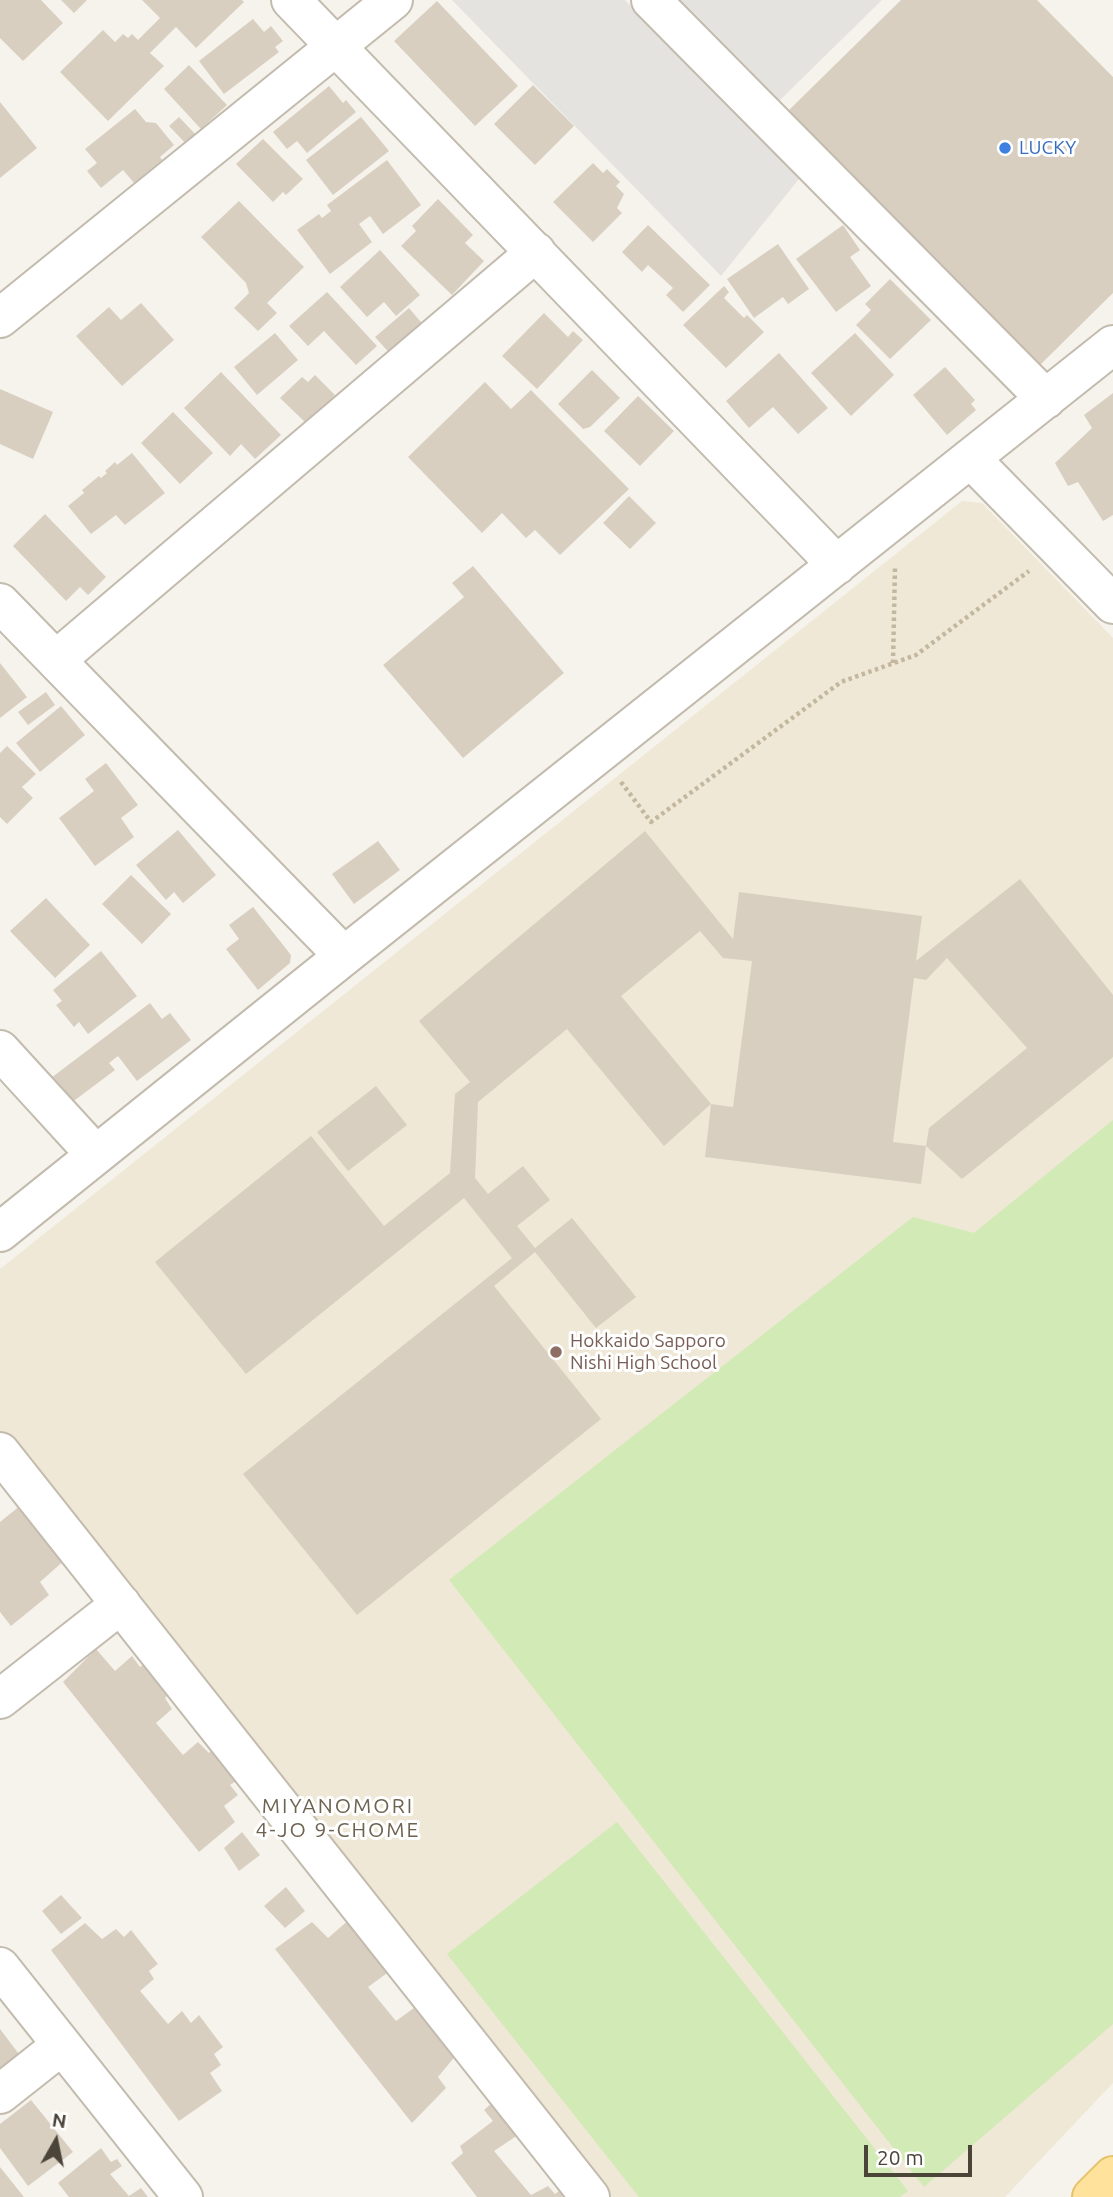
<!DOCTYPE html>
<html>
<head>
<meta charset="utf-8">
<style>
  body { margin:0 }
  #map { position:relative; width:1113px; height:2197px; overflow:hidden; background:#f6f3ec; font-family:Ubuntu,sans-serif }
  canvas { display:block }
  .north { position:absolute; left:21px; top:2106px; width:70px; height:70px; -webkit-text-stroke:5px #fff; paint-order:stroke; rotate:9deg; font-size:19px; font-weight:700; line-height:28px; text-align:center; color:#4b4439 }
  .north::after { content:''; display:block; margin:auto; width:24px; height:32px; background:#4b4439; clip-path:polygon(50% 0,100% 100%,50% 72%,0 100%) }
  .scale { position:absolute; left:864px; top:2145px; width:108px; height:32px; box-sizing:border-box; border:4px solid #4b4439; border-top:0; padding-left:9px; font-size:21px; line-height:24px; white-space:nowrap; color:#4b4439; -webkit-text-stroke:5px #fff; paint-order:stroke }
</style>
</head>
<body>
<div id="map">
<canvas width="1113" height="2197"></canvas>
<div class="north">N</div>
<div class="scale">20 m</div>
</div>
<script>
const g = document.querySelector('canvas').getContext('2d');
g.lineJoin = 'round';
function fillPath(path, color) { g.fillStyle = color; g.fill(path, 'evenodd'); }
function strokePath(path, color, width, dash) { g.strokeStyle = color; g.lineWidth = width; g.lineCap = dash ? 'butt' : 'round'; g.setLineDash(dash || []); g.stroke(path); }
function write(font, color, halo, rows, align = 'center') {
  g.font = font + ' Ubuntu,sans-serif'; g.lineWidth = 6; g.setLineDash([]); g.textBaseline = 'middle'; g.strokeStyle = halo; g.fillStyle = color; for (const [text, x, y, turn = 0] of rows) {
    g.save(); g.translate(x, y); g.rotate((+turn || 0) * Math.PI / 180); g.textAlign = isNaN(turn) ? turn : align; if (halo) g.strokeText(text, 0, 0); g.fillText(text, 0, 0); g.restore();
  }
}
fillPath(new Path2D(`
  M962,501L982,503L1113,638V2083L1005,2197H612L0,1434V1269Z`), '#efe8d6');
fillPath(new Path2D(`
  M1113,1120V2024L924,2187L449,1580L913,1217L974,1233Z
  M617,1822L908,2191L900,2197H639L447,1954Z`), '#d2eab5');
fillPath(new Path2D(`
  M452,0H625L799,179L721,276Z
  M674,0H882L776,104Z`), '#e5e3e0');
fillPath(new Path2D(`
  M0,0H41L63,23L23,61L0,38Z
  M61,0H87L74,13Z
  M142,0H242L244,2L196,48L176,27L150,53L164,66L108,121L60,72L103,30L115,42L123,34L128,38L132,34L138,40L160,18Z
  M901,0H1037L1113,77V293L1038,367L787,112Z
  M437,1L518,86L475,126L394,41Z
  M253,19L264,32L271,26L283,41L275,47L279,52L224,94L199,61Z
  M189,65L227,105L201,129L164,89Z
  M533,85L574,126L535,165L494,124Z
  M329,86L343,103L346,100L356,112L307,153L297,141L287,149L273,132Z
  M0,102L37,148L0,178Z
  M135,109L146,122L156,123L174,145L160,157L162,160L134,183L123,170L101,188L87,171L97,163L85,149Z
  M179,117L200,139L190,148L169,126Z
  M361,117L389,151L333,195L306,160Z
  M263,139L303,179L286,195L283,192L273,202L236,164Z
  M387,160L421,205L383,234L370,216L359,224L372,242L330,274L297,230L319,214L322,218L331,211L327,205Z
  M593,163L603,173L607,169L620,182L616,186L624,194L617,208L622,213L593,242L553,202Z
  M438,199L473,235L465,243L484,261L452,295L401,246L416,231L412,226Z
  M239,201L304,267L267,303L277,313L258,331L234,308L249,293L246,283L201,237Z
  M648,225L710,285L683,312L666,295L673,288L648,265L642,272L622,252Z
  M843,225L860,250L850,257L871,286L836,312L796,259Z
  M778,244L809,289L788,304L783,297L754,318L727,279Z
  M380,250L420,295L396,316L384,302L367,317L340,287Z
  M890,279L931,320L890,359L856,325L871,310L865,304Z
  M724,286L729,292L724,298L744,318L747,315L764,332L726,368L683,325Z
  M327,292L377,346L356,365L324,331L308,346L289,326Z
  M141,303L174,340L122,386L76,336L109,307L121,320Z
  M409,308L426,328L393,357L375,337Z
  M544,313L568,337L573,331L583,340L537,389L502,356Z
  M275,333L298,360L257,395L234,367Z
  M855,333L894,375L851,416L811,373Z
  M779,353L828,408L798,434L773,407L749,428L726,401Z
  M945,367L975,400L971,404L976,410L947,435L913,395Z
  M592,370L620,398L590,427L583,429L558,404Z
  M221,372L281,435L255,459L241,444L230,456L184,408Z
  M315,375L335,395L307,424L280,398L302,377L308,382Z
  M485,382L511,409L531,390L629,489L560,555L535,530L526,538L502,513L482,533L408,457Z
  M0,389L53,412L33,459L0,444Z
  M1113,393V515L1103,521L1078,482L1068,486L1055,463L1092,428L1084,415Z
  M638,396L674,431L640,466L604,431Z
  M173,412L213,453L180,484L141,443Z
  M132,453L165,493L125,525L116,515L91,534L68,506L84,493L82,490L99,476L101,478L107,473L105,471L115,462L117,465Z
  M629,496L656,523L630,549L603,523Z
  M45,514L106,577L88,595L80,587L66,601L13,546Z
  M473,566L564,673L463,758L383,665L464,597L452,583Z
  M0,663L27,697L0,718Z
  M46,692L55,705L28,725L18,712Z
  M61,706L85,735L40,772L16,743Z
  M7,746L36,774L22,787L33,798L7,824L0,817V753Z
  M106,763L138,805L121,818L134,837L95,866L59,818L94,791L85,779Z
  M178,830L216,875L183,903L174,892L166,900L136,865Z
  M645,831L733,939L739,892L922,916L916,961L1020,879L1113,995V1057L962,1179L926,1146L921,1184L705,1157L711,1104L664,1146L567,1029L478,1102L475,1178L488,1194L523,1166L550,1200L517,1226L535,1248L572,1218L636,1297L596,1328L535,1252L494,1286L601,1419L357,1615L243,1474L512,1258L464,1198L246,1374L155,1262L311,1136L384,1226L450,1173L455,1094L470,1082L419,1021ZM700,931L723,958L752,961L733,1107L711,1104L621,996ZM947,958L1027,1048L929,1128L926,1146L893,1142L914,978L926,980Z
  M378,841L400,870L354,904L332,874Z
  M131,875L171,914L142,944L102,904Z
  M46,898L90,945L55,978L10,931Z
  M253,907L291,955L290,963L258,990L226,949L239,939L229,925Z
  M101,951L137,996L88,1034L79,1022L74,1027L56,1005L62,1001L53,990Z
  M150,1003L162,1019L170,1013L191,1040L137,1081L118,1056L109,1063L115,1070L71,1103L51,1078Z
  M376,1086L407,1125L348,1171L317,1132Z
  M21,1505L67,1558L40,1582L49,1595L11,1626L0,1612V1522Z
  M96,1649L115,1671L132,1656L140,1667L148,1661L171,1692L165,1698L172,1709L156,1723L183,1755L198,1742L209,1753L214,1747L239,1779L230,1785L238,1795L224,1806L235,1822L199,1852L63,1682Z
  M242,1832L260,1855L239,1871L224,1848Z
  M286,1887L305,1911L285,1928L264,1906Z
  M61,1895L82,1918L61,1934L42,1911Z
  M350,1919L390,1971L368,1987L396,2021L418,2005L457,2054L438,2077L446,2088L412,2123L275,1949L312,1922L328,1938Z
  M85,1923L102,1939L116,1929L124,1937L131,1930L158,1964L149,1971L154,1979L140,1991L168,2024L182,2011L191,2023L199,2015L223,2047L214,2054L221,2065L210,2073L222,2091L179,2121L51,1950Z
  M0,2029L22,2058L0,2075Z
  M31,2100L73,2152L28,2186L0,2148V2124Z
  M495,2100L521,2133L494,2151L531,2195L548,2186L555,2194L563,2188L570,2197H477L451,2163L463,2153L460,2146L493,2121L484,2110Z
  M101,2148L111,2162L117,2159L122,2166L110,2174L129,2196L141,2188L148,2197H69L58,2183Z
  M0,2167L24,2197H0Z`), '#d8cfc1');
const street = new Path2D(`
  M291,0L837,565
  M651,0L1046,399
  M0,318L393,0
  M971,459L1113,604
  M0,603L344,956
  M56,660L536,252
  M0,1050L96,1155
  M0,1232L344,956L1113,345
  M0,1452L590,2197
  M0,1699L121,1604
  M0,1967L183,2197
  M0,2094L62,2045`);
const primary = new Path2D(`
  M1092,2197L1113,2176`);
strokePath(street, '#c2bbae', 42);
strokePath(primary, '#e6c16a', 42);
strokePath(new Path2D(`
  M893,663L895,567
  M621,782L651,822L841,682L916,655L1029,571`), '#c4b79f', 4.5, [3.5, 3.5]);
strokePath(street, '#fff', 38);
strokePath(primary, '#ffe39c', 38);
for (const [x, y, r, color] of [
  [1005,148,7,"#3f7fe0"],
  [556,1352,7,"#8d6e63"]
]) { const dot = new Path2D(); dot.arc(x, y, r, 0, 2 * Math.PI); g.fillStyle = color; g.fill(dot); strokePath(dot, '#fff', 2.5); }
write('19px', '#366cbe', '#fff', [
  ["LUCKY",1019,148]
], 'left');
write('19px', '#785e54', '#fff', [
  ["Hokkaido Sapporo",570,1341],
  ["Nishi High School",570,1363]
], 'left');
g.letterSpacing = '2px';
write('21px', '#6e6250', '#fff', [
  ["MIYANOMORI",338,1806],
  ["4-JO 9-CHOME",338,1830]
]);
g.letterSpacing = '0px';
</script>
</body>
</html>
